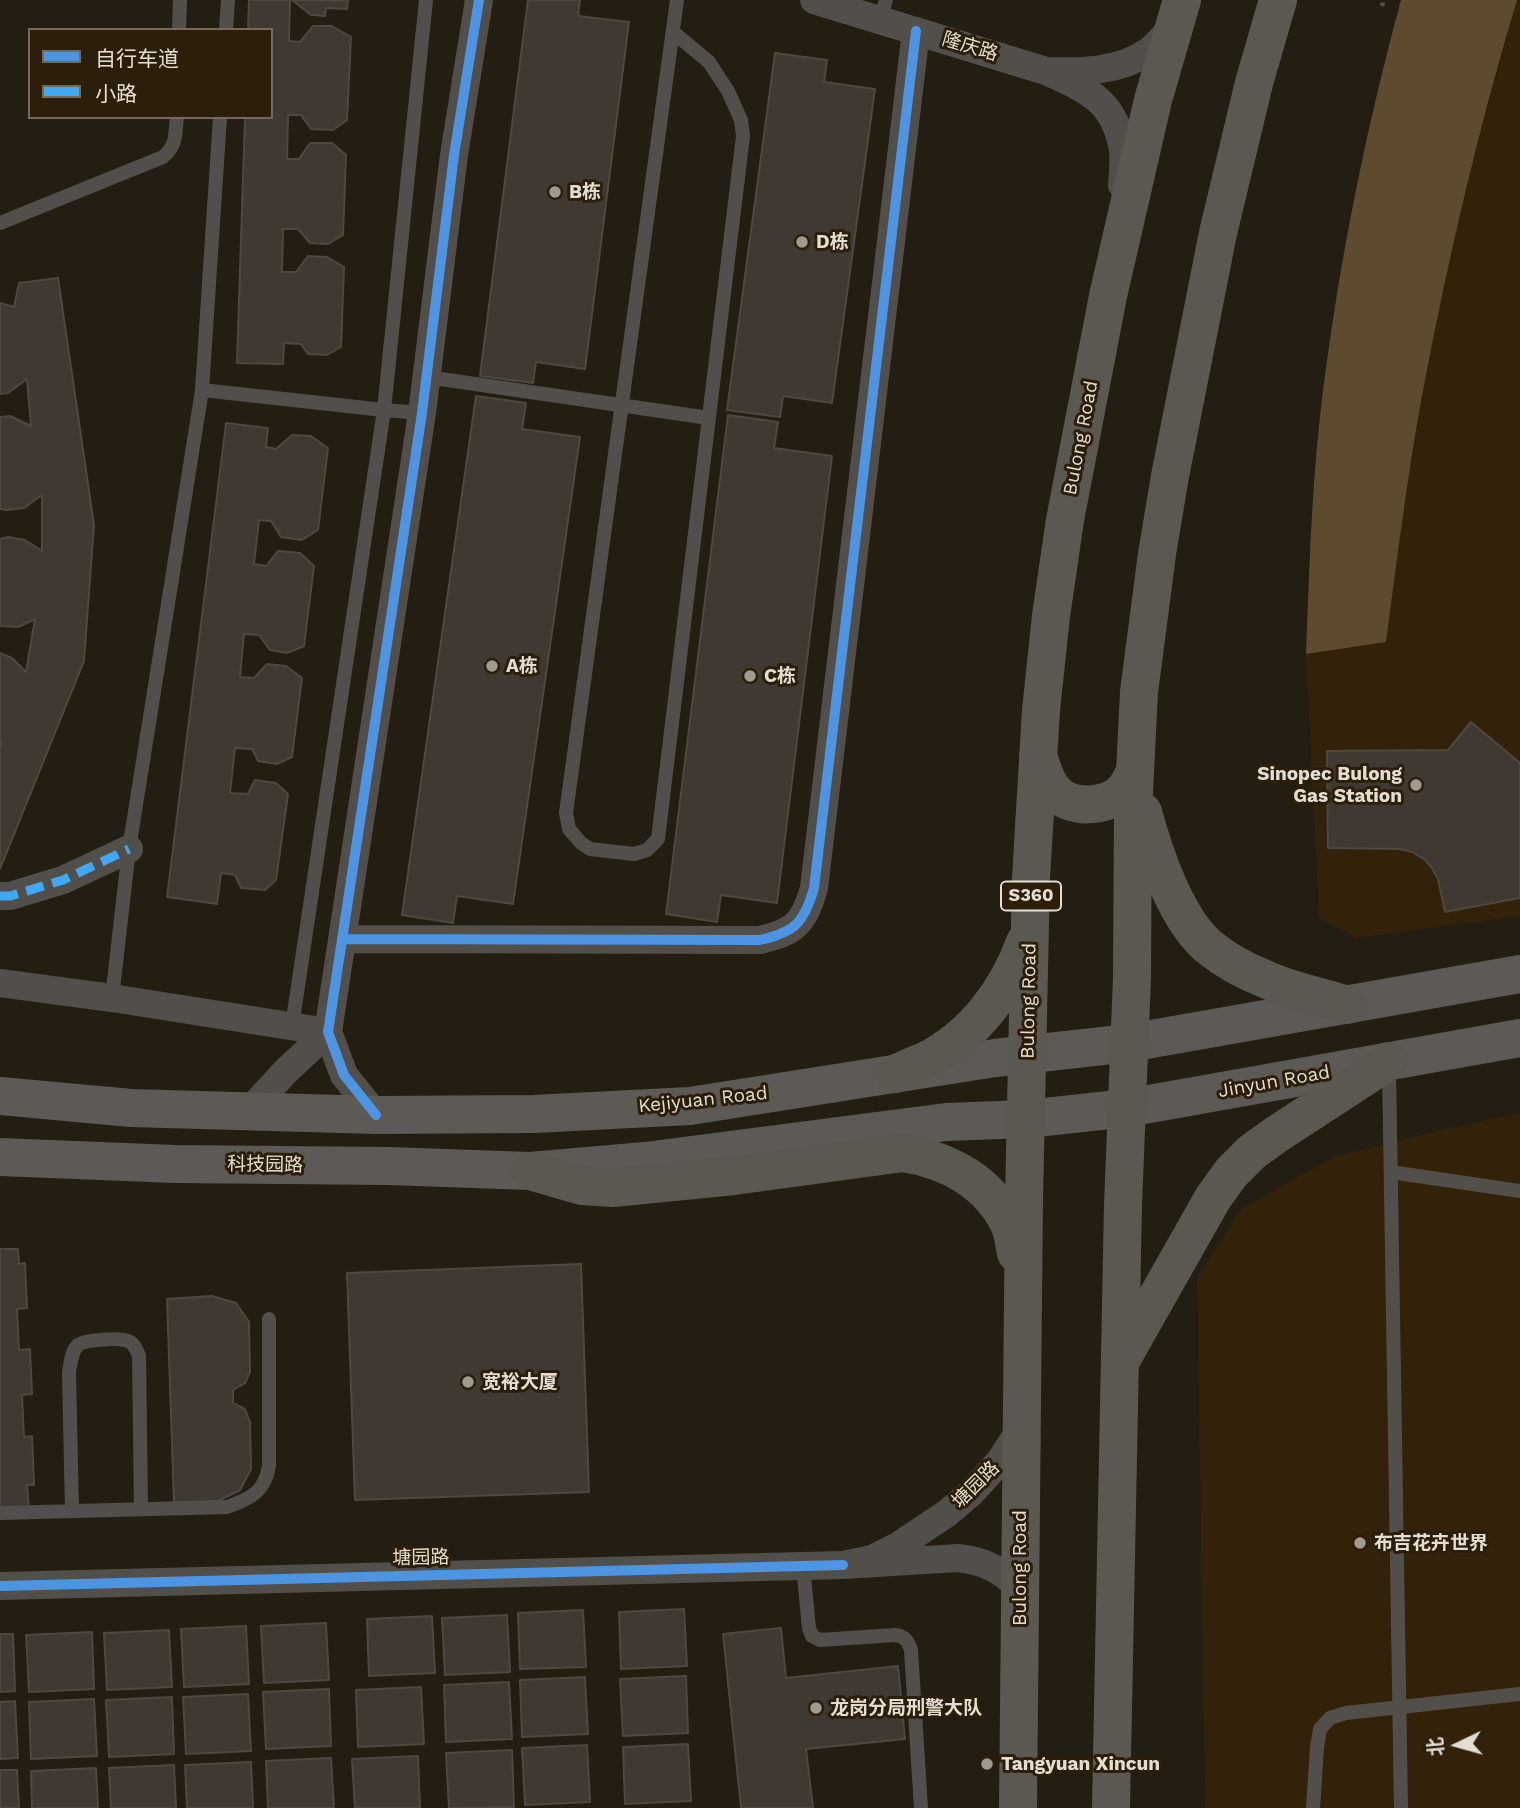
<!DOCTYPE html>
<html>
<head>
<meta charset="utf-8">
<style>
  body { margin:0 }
  #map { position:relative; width:1520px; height:1808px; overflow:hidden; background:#241d12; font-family:"Work Sans","Noto Sans SC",sans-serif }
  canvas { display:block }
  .legend { position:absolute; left:28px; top:28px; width:245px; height:91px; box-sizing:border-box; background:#2b1e0b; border:2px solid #756a5a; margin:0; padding:9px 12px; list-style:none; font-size:21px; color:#e5ddd1 }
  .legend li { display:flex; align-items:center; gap:14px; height:35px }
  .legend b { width:35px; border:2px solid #756a5a }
  .north { position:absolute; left:1422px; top:1710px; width:70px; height:70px; -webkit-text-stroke:5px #2b1e0b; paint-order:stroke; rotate:265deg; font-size:19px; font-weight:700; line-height:28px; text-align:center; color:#e5ddd1 }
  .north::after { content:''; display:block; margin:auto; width:24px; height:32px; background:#e5ddd1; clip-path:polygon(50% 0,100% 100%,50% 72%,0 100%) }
</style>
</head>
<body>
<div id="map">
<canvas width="1520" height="1808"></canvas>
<ul class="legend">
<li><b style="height:9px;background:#4d94e3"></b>自行车道</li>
<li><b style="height:9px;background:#3fa9f5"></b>小路</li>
</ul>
<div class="north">北</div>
</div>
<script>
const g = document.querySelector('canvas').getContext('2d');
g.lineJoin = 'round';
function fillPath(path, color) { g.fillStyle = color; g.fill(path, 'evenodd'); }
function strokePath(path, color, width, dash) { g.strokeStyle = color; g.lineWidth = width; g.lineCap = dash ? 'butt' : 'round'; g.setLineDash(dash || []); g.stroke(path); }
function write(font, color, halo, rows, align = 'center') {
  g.font = font + ' "Work Sans","Noto Sans SC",sans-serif'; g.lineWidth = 6; g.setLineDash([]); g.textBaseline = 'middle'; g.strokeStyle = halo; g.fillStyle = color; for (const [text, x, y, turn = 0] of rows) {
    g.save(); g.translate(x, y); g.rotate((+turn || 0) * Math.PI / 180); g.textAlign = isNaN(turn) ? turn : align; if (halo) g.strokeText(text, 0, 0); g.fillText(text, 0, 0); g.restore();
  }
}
fillPath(new Path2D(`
  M1517,0H1520V916L1356,938L1319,918L1306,654L1386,642L1402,519L1422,397L1446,275L1475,154Z
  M1520,1114V1808H1205L1197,1277L1242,1208L1336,1156L1479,1121Z`), '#32220a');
fillPath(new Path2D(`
  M1401,0H1517C1478,130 1447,263 1422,396C1407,478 1397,560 1386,642L1306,654C1309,578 1311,502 1319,426C1335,282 1363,140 1401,0Z`), '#5e4b2f');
const building = new Path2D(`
  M249,0H290L289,41L300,42L313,26H332L351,37L347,120L333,130L311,129L301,115H288L287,159H299L310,143H332L346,155L343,235L328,244L310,243L298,229H283L282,272H296L308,256L327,257L344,267L341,347L327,355L308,354L301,344L284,343L283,364L237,363L245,117H271V30H248Z
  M292,0H348L347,9L326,8L325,16L311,15Z
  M528,0H580L578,16L629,22L585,369L536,362L533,383L480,376Z
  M775,53L827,60L824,82L875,89L832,403L783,396L780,417L727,410Z
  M58,278L94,525L84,661L0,869V747L2,742H0V653L12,658L26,672L35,619L18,627L0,626V539L8,537L25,540L42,551V495L24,508L6,510L0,509V417L10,416L31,426L27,379L8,393L0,394V303L14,307L19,283Z
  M476,396L526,403L522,429L580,437L513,904L457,896L453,923L402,915Z
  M728,415L778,422L774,448L832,456L777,903L721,895L717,922L666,914Z
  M226,423L268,428L266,447L276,449L292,435L311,436L328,448L318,530L302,540L281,537L271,521L259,520L254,564L266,566L278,551L300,553L314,566L304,646L287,653L270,650L259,635L244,634L240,677L254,678L267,664L286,666L302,678L292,757L277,764L258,761L252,749L235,748L230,793L248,794L255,780L276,783L288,794L276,880L265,890L241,888L235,875L221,873L217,904L167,897Z
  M1471,722L1520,763V898L1445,912L1438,879L1432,868L1424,859L1412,852L1400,849L1328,848L1327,751L1448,750Z
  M0,1249H18L19,1264L25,1263L27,1308L17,1309L19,1350L30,1349L32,1394L22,1395L24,1437L32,1436L34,1485H27L29,1508L0,1509Z
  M581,1264L589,1492L355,1500L347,1273Z
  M212,1296L236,1303L249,1322L250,1372L245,1383L233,1390V1403L245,1409L250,1422L251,1469L240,1490L218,1501L174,1503L167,1299Z
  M684,1609L687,1666L621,1669L619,1612Z
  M583,1610L586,1667L520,1669L518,1613Z
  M507,1615L510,1672L445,1675L442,1618Z
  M432,1616L435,1673L369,1676L367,1619Z
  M326,1623L329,1680L264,1683L261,1626Z
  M246,1626L249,1684L184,1687L181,1629Z
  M781,1628L786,1678L898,1666L905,1739L806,1749L813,1808H741L723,1634Z
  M169,1630L172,1687L107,1690L104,1633Z
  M92,1632L94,1689L29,1692L26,1635Z
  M0,1634H13L15,1691L0,1692Z
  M686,1676L688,1733L623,1736L620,1679Z
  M585,1677L588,1734L522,1737L520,1680Z
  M509,1682L512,1739L446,1742L444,1685Z
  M421,1687L424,1744L358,1747L356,1690Z
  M329,1689L331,1746L266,1749L263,1692Z
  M248,1694L251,1751L186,1754L183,1697Z
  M172,1697L174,1754L109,1757L106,1700Z
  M94,1699L97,1756L31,1759L29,1702Z
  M15,1701L18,1758L0,1759V1702Z
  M688,1744L691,1801L625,1804L623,1747Z
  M587,1745L590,1802L525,1805L522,1748Z
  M512,1750L514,1807L449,1808L446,1753Z
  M418,1756L420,1808H355L352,1759Z
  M331,1758L334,1808H268L266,1761Z
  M251,1762L253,1808H187L185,1765Z
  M174,1765L176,1808H111L109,1768Z
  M96,1768L98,1808H32L31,1771Z
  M0,1770H17L19,1808H0Z`);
fillPath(building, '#3f3931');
strokePath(building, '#4f483f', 2);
strokePath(new Path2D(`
  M1382,6L1384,0`), '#55524c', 4.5, [3.5, 5]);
strokePath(new Path2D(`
  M880,20L886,0
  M179,30L180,0
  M226,30L228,0
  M673,32L709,62L728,91L741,120L743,136L658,839L647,850L634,854L590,849L581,843L569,829L566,813L677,0
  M0,223L163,157C177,145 175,135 177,117
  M427,377L709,418
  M202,390L384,410L422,413
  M112,998L129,849L202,390L220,117
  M292,1026L384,410L426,0
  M1389,1067L1401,1808
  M1391,1172L1520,1191
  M72,1511L69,1372C71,1362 71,1352 78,1345C84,1340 116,1338 124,1340C133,1341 136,1348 139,1356L141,1509
  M0,1513L227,1507C250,1499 265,1492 269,1466V1319
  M803,1566L809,1628L812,1636L820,1640L895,1635C905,1636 908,1641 911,1650L921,1808
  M1313,1808L1317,1748L1320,1729L1330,1718L1346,1713L1520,1694`), '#524f4b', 14);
strokePath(new Path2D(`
  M814,0L1046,71
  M1122,185C1123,172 1125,157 1122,145C1113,99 1085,89 1046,71C1081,72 1119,72 1149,51C1158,44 1165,35 1172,26
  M0,896H10L63,880L129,849
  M342,939L760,940C795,932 804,923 814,888L916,31
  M0,983L112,998L328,1032
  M249,1111L286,1071L328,1032
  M376,1115L344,1075L328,1032L422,413L454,155L479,0
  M0,1586L843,1565
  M1020,1588C1000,1570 986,1561 958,1558L843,1565L872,1559L898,1546L946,1514L971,1493L1000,1461L1021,1428`), '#524f4b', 28);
strokePath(new Path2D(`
  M0,1096L131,1108L376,1115L534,1114L690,1106L995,1058L1129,1043L1520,974
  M0,1157L175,1164L389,1166L530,1171L645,1161L946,1122L1027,1119L1127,1108L1520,1038`), '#5d5954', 38);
strokePath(new Path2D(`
  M1038,755C1042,767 1045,781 1054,791C1070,810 1108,808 1124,790C1129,785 1132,777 1135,771
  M1143,812C1154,853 1176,919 1209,947C1225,960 1245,971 1265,979C1291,991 1320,996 1347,1005
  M895,1074C905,1069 915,1065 925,1061C973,1037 1007,992 1025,942
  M530,1171L582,1186L613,1188L734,1176L903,1153C948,1160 990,1182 1010,1226C1013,1234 1014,1244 1016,1253
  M1123,1357L1213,1198L1231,1173L1252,1152L1277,1134L1389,1061
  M1018,1808L1024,1200L1031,878L1041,710L1051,616L1065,520L1108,296L1153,100L1182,0
  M1111,1808L1123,1205L1132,977L1133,812L1139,692L1157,554L1170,476L1218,233L1254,83L1278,0`), '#5b5851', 38);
strokePath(new Path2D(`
  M0,896H10L63,880L129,849`), '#3fa9f5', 9, [18, 9]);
strokePath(new Path2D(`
  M342,939L760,940C795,932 804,923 814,888L916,31
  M376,1115L344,1075L328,1032L422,413L454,155L479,0
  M0,1586L843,1565`), '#4d94e3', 10);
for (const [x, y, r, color] of [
  [555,192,7,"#a19a8e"],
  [802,242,7,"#a19a8e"],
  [492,666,7,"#a19a8e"],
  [750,676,7,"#a19a8e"],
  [1416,785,7,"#a19a8e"],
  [468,1382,7,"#a19a8e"],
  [1360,1543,7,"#a19a8e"],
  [816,1708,7,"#a19a8e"],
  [987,1764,7,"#a19a8e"]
]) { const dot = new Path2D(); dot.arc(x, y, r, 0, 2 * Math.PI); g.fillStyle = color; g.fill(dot); strokePath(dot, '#2b1e0b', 2.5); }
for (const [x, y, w] of [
  [1031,896,60]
]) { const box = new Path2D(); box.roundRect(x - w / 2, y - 14.5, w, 29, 5); g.fillStyle = '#2b1e0b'; g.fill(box); strokePath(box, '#e5ddd1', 2); }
write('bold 18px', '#e5ddd1', null, [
  ["S360",1031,896]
]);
write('19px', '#e5ddd1', '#2b1e0b', [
  ["隆庆路",970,47,17],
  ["Bulong Road",1081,438,-79],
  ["Bulong Road",1029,1001,-89],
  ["Jinyun Road",1274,1082,-10],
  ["Kejiyuan Road",703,1100,-6],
  ["科技园路",265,1165,1],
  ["塘园路",976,1485,-45],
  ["塘园路",421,1558,-1],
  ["Bulong Road",1020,1568,-90]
]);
write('bold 19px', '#e5ddd1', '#2b1e0b', [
  ["B栋",569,192],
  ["D栋",816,242],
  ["A栋",506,666],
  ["C栋",764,676],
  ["Sinopec Bulong",1402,774,"right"],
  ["Gas Station",1402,796,"right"],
  ["宽裕大厦",482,1382],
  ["布吉花卉世界",1374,1543],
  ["龙岗分局刑警大队",830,1708],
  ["Tangyuan Xincun",1001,1764]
], 'left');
</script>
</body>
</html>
